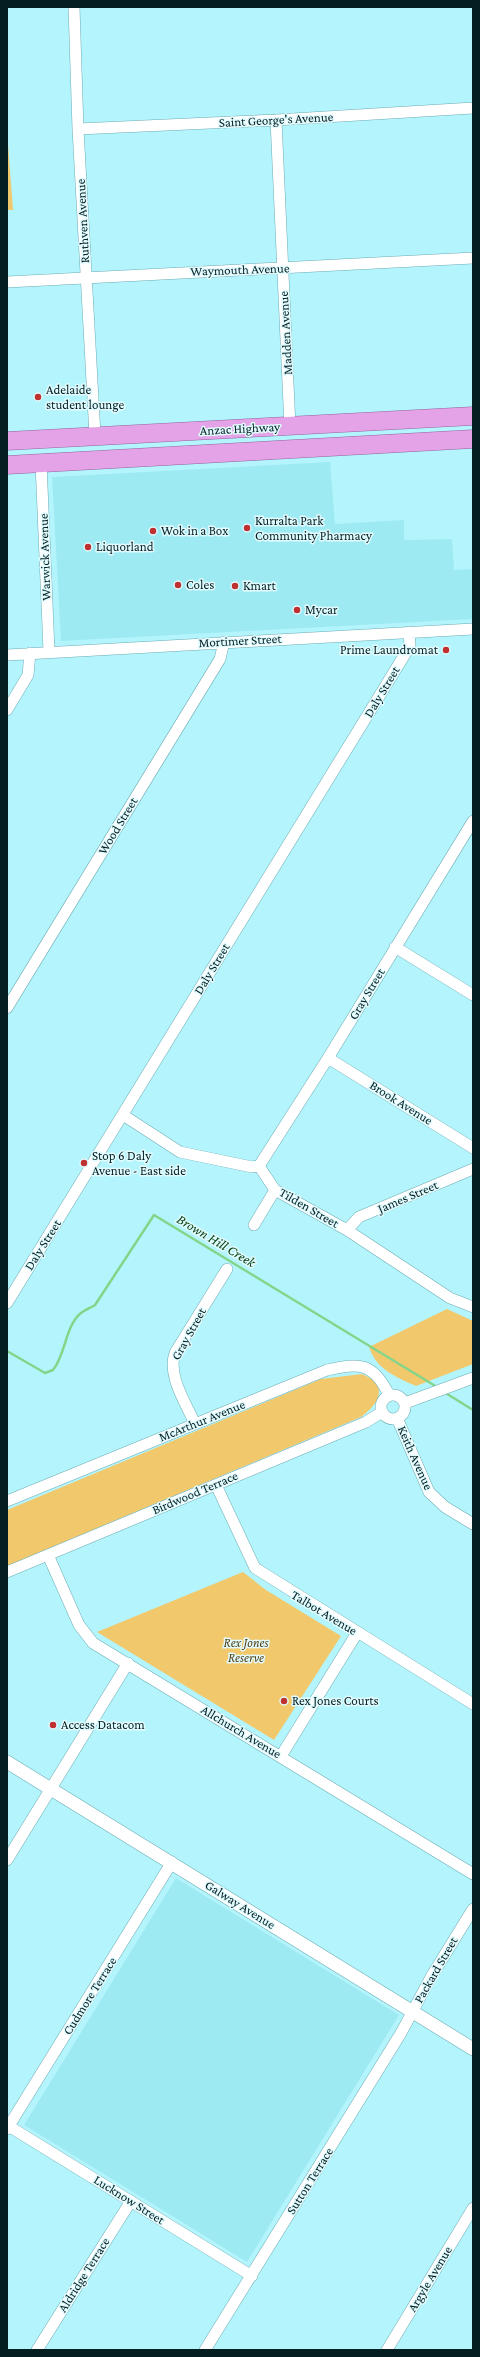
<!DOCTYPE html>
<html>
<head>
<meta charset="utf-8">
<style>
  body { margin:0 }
  #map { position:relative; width:480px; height:2357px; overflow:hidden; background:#b4f5fd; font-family:"Crimson Pro",serif }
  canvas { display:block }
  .frame { position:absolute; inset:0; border:8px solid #041f22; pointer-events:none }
</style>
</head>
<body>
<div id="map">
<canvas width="480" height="2357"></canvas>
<div class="frame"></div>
</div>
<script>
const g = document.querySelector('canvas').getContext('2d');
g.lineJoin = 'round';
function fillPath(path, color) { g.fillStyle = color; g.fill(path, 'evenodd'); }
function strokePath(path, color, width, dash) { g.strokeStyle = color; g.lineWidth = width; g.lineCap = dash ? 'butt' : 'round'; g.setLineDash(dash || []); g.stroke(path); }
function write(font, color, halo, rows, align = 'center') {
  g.font = font + ' "Crimson Pro",serif'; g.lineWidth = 3; g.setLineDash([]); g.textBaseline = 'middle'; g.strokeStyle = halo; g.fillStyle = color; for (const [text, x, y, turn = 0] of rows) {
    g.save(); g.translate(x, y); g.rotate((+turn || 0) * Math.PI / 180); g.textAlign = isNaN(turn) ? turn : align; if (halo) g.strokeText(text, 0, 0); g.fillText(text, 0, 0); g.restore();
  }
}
fillPath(new Path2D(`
  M330,462L335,524L404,520V540L452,539L454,570L473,569V619L61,641L52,477Z
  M176,1878L399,2015L247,2262L24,2125Z`), '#9eeaf3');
fillPath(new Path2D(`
  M7,131L13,210H7Z
  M447,1309L473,1321V1364L416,1386C396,1377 376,1369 369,1347Z
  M362,1374C390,1385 379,1404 361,1417L7,1566V1510L321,1379Z
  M243,1572L266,1590L341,1636L274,1740L97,1632Z`), '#f1c86c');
strokePath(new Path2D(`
  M7,1351L45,1373L53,1370C66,1354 65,1326 81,1313C85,1310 90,1308 95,1305L154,1215L437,1387
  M444,1392L473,1410`), '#84d58a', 2.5);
const minor = new Path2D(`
  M74,7L78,129L95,435
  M276,120L290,427
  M78,129L276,120L473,108
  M7,282L473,258
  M41,463L49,651
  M7,655L473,629
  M7,710L28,675L30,653
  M395,947L473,995
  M7,1008L220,659L224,642
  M328,1058L473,1148
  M123,1115L180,1152L252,1167L259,1166L275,1190L347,1230L450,1298L473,1307
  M259,1166L328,1058L473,821
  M254,1225L275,1190
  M347,1230L359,1217L473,1169
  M7,1303L410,646L409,632
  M381 1407a12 12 0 1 1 24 0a12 12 0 1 1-24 0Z
  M405,1403L473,1378
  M397,1418L429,1492L445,1507L473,1524
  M195,1424C186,1403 167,1376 175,1353L227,1269
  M216,1485L255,1568L473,1704
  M7,1501L327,1370C360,1363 373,1362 389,1395
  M48,1555L79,1625L93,1643L473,1874
  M7,1572L366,1422L382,1412
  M281,1756L357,1633
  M7,1860L128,1663
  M7,2125L252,2276
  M7,2129L172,1862
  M37,2350L131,2201
  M205,2350L401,2033L431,1977L473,1909
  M387,2350L473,2208`);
const tertiary = new Path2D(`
  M7,1762L473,2049`);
const trunk = new Path2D(`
  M7,441L473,416
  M7,465L473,439`);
strokePath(minor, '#6cabb3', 12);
strokePath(tertiary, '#6cabb3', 14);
strokePath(trunk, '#92659e', 19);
strokePath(minor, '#fff', 11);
strokePath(tertiary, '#fff', 13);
strokePath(trunk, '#e4a2e7', 18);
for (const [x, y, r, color] of [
  [38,397,4,"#bf3030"],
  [247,528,4,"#bf3030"],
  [153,531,4,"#bf3030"],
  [88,547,4,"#bf3030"],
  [178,585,4,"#bf3030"],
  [235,586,4,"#bf3030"],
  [297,610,4,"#bf3030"],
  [446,650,4,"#bf3030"],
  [84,1163,4,"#bf3030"],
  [284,1701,4,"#bf3030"],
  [53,1725,4,"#bf3030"]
]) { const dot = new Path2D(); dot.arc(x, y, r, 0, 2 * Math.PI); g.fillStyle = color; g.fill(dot); strokePath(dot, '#e2fbfe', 1.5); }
write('13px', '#041f22', '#e2fbfe', [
  ["Saint George's Avenue",276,120,-3],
  ["Ruthven Avenue",83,221,-93],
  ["Waymouth Avenue",240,270,-2],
  ["Madden Avenue",286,333,-93],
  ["Anzac Highway",240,429,-3],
  ["Warwick Avenue",45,557,-92],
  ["Mortimer Street",240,641,-3],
  ["Daly Street",382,692,-59],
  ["Wood Street",118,826,-59],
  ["Daly Street",212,969,-59],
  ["Gray Street",367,994,-59],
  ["Brook Avenue",401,1103,32],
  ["James Street",408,1197,-23],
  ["Tilden Street",309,1208,30],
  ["Daly Street",43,1245,-58],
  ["Gray Street",189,1334,-61],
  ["McArthur Avenue",202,1421,-22],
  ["Keith Avenue",415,1458,66],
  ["Birdwood Terrace",195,1493,-23],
  ["Talbot Avenue",324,1613,31],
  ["Allchurch Avenue",241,1732,31],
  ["Galway Avenue",240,1905,32],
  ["Packard Street",436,1970,-60],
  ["Cudmore Terrace",90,1996,-58],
  ["Sutton Terrace",310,2181,-58],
  ["Lucknow Street",129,2200,32],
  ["Aldridge Terrace",84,2275,-58],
  ["Argyle Avenue",430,2279,-59]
]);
write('13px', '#041f22', '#e2fbfe', [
  ["Adelaide",46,390],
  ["student lounge",46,405],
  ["Kurralta Park",255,521],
  ["Community Pharmacy",255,536],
  ["Wok in a Box",161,531],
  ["Liquorland",96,547],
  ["Coles",186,585],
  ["Kmart",243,586],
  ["Mycar",305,610],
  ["Prime Laundromat",438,650,"right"],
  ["Stop 6 Daly",92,1156],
  ["Avenue - East side",92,1171],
  ["Rex Jones Courts",292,1701],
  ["Access Datacom",61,1725]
], 'left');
write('italic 13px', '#513f13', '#e2fbfe', [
  ["Rex Jones",246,1643],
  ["Reserve",246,1658]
]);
write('italic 14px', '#0b4616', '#e2fbfe', [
  ["Brown Hill Creek",216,1241,31]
]);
</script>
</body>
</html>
